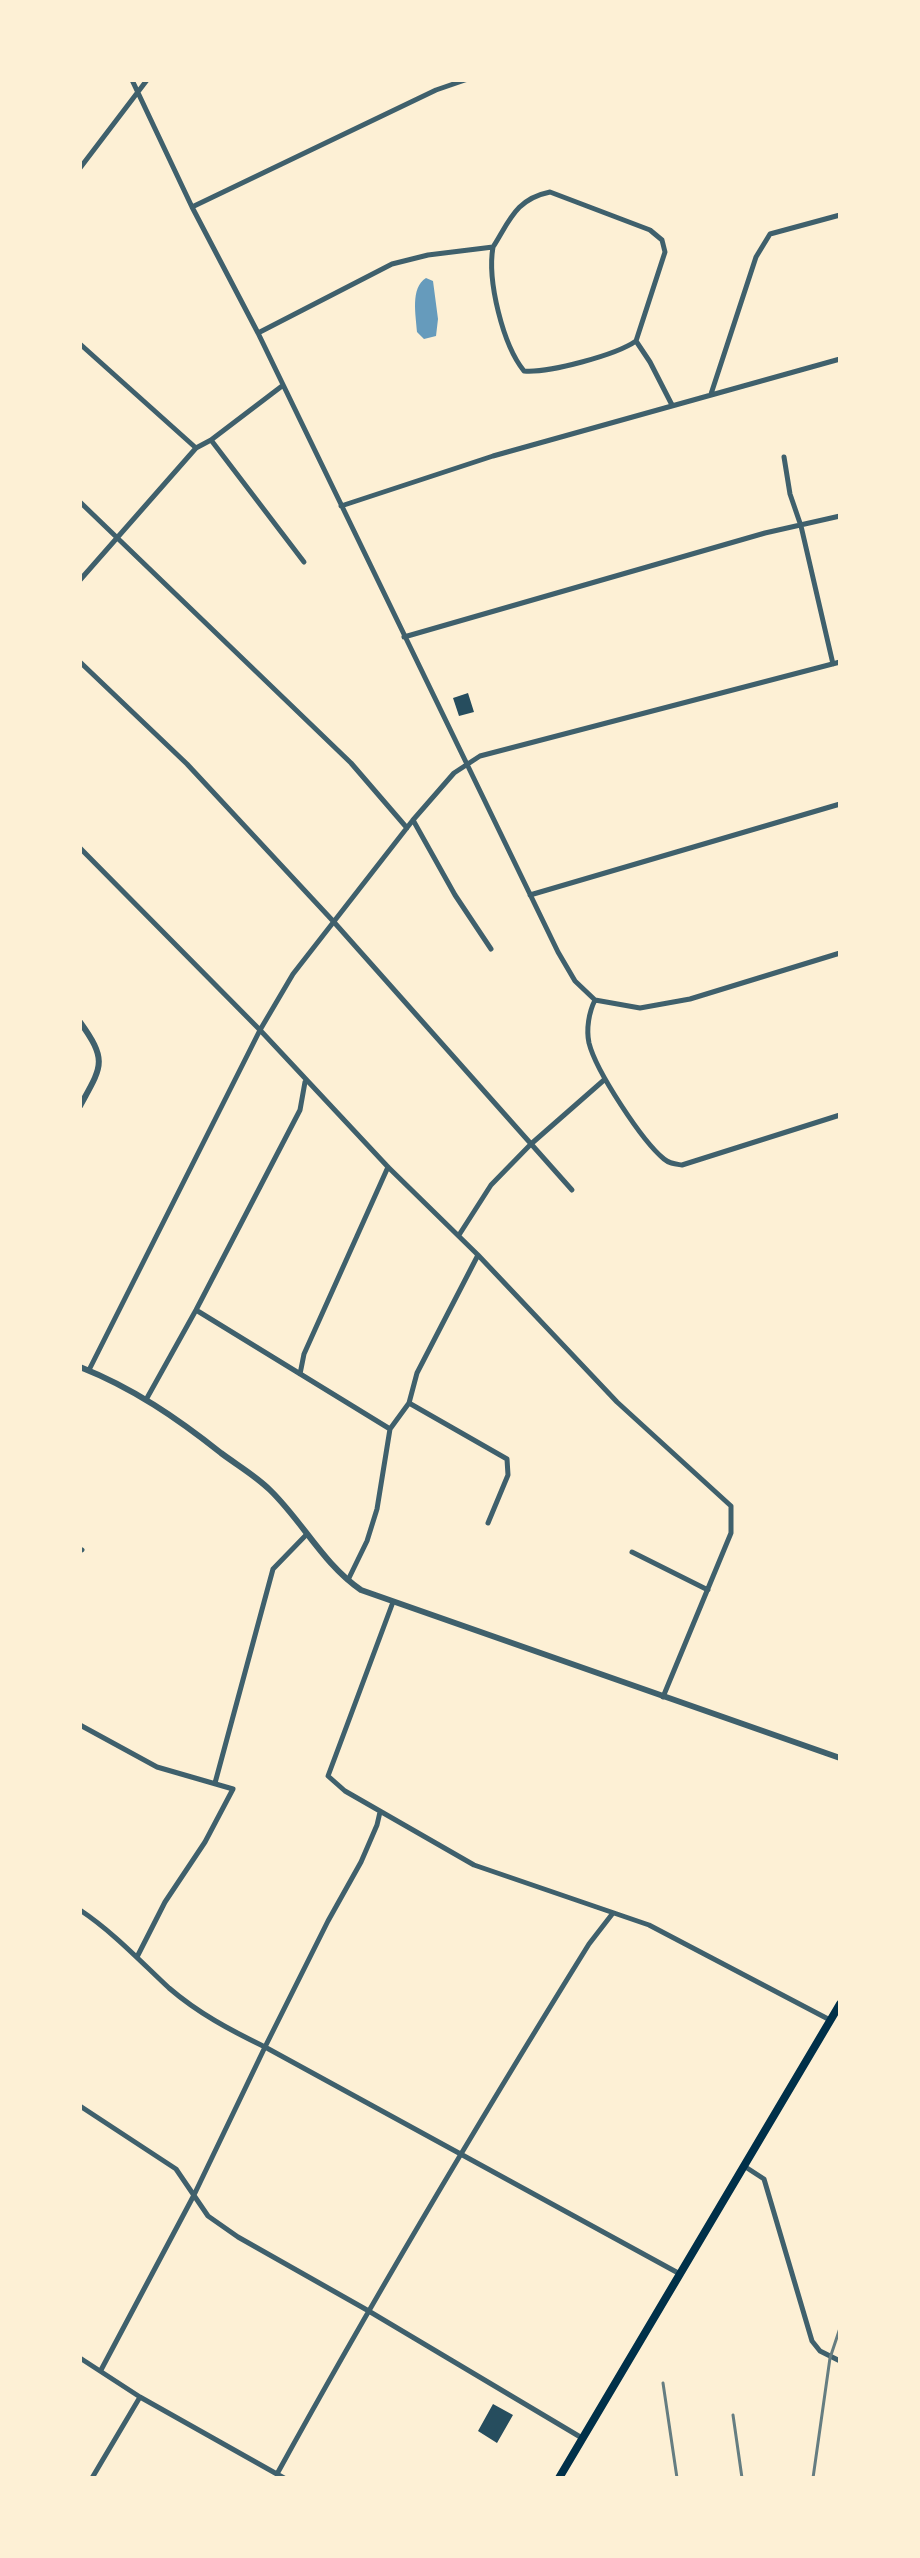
<!DOCTYPE html>
<html>
<head>
<meta charset="utf-8">
<style>
  body { margin:0 }
  #map { position:relative; width:920px; height:2558px; overflow:hidden; background:#fdf0d5; font-family:Rubik,sans-serif }
  canvas { display:block }
  .frame { position:absolute; inset:0; border:82px solid #fdf0d5; pointer-events:none }
</style>
</head>
<body>
<div id="map">
<canvas width="920" height="2558"></canvas>
<div class="frame"></div>
</div>
<script>
const g = document.querySelector('canvas').getContext('2d');
g.lineJoin = 'round';
function fillPath(path, color) { g.fillStyle = color; g.fill(path, 'evenodd'); }
function strokePath(path, color, width, dash) { g.strokeStyle = color; g.lineWidth = width; g.lineCap = dash ? 'butt' : 'round'; g.setLineDash(dash || []); g.stroke(path); }
fillPath(new Path2D(`
  M426,278L433,281L438,319L436,336L424,339L417,332C416,315 410,288 426,278Z`), '#669bbc');
fillPath(new Path2D(`
  M468,693L474,712L459,716L453,698Z
  M493,2404L513,2415L497,2443L478,2431Z`), '#264d5e');
strokePath(new Path2D(`
  M132,80L192,207L258,333L558,952L575,981L595,1000
  M80,168L147,80
  M192,207L436,90L465,80
  M493,247C510,220 516,199 550,192L650,230L662,240L665,252L636,341
  M258,333L392,264L428,255L493,247C487,281 503,345 524,371C549,373 616,355 636,341L650,362L672,405
  M80,344L196,448
  M711,394L756,257L770,234L840,215
  M211,440L304,562
  M784,457L790,494L801,526L833,664
  M80,502L351,763L407,828
  M341,506L493,456L840,359
  M80,580L196,448L211,440L282,386
  M404,637L765,533L840,516
  M80,662L187,764L333,921L572,1190
  M413,820L455,895L491,949
  M80,848L260,1030L388,1167L478,1255L617,1402L731,1506V1533L663,1697
  M530,895L840,804
  M595,1000C589,1012 586,1029 589,1043C596,1071 642,1141 664,1159C670,1164 675,1164 682,1165L840,1115
  M595,1000L640,1008L690,999L840,953
  M459,1235L491,1185L531,1144L604,1080
  M196,1310L390,1429
  M89,1370L260,1030L293,974L413,820L454,773L480,756L840,662
  M300,1374L304,1354L388,1167
  M147,1398L196,1310L300,1110L305,1082
  M409,1403L507,1459L508,1475L488,1523
  M80,1549L82,1550
  M632,1552L708,1590
  M348,1580L367,1541L377,1509L390,1429L409,1403L417,1373L478,1255
  M393,1602L328,1776L345,1791L474,1865L649,1925L830,2020
  M80,1725L157,1767L233,1789L205,1842L165,1902L137,1957
  M215,1783L273,1569L307,1534
  M80,1910C113,1932 140,1961 169,1988C198,2013 230,2030 265,2047L680,2274
  M80,2106L176,2169L208,2216L238,2237L367,2310L582,2438
  M744,2166L764,2179L812,2341L820,2351L840,2361
  M80,2358L140,2397L284,2478
  M101,2370L194,2195L265,2047L328,1921L361,1862L377,1825L380,1812
  M277,2474C376,2294 481,2118 589,1944L613,1913
  M92,2478L140,2397`), '#3f606c', 5);
strokePath(new Path2D(`
  M80,1022C108,1061 102,1066 80,1106
  M80,1367C133,1388 177,1418 221,1453C237,1465 256,1476 270,1490C303,1522 323,1564 361,1590L840,1758`), '#3f606c', 6);
strokePath(new Path2D(`
  M559,2478L840,2004`), '#003049', 8);
strokePath(new Path2D(`
  M663,2383L677,2478
  M733,2415L742,2478
  M813,2478L830,2358L840,2328`), '#657d81', 3);
</script>
</body>
</html>
